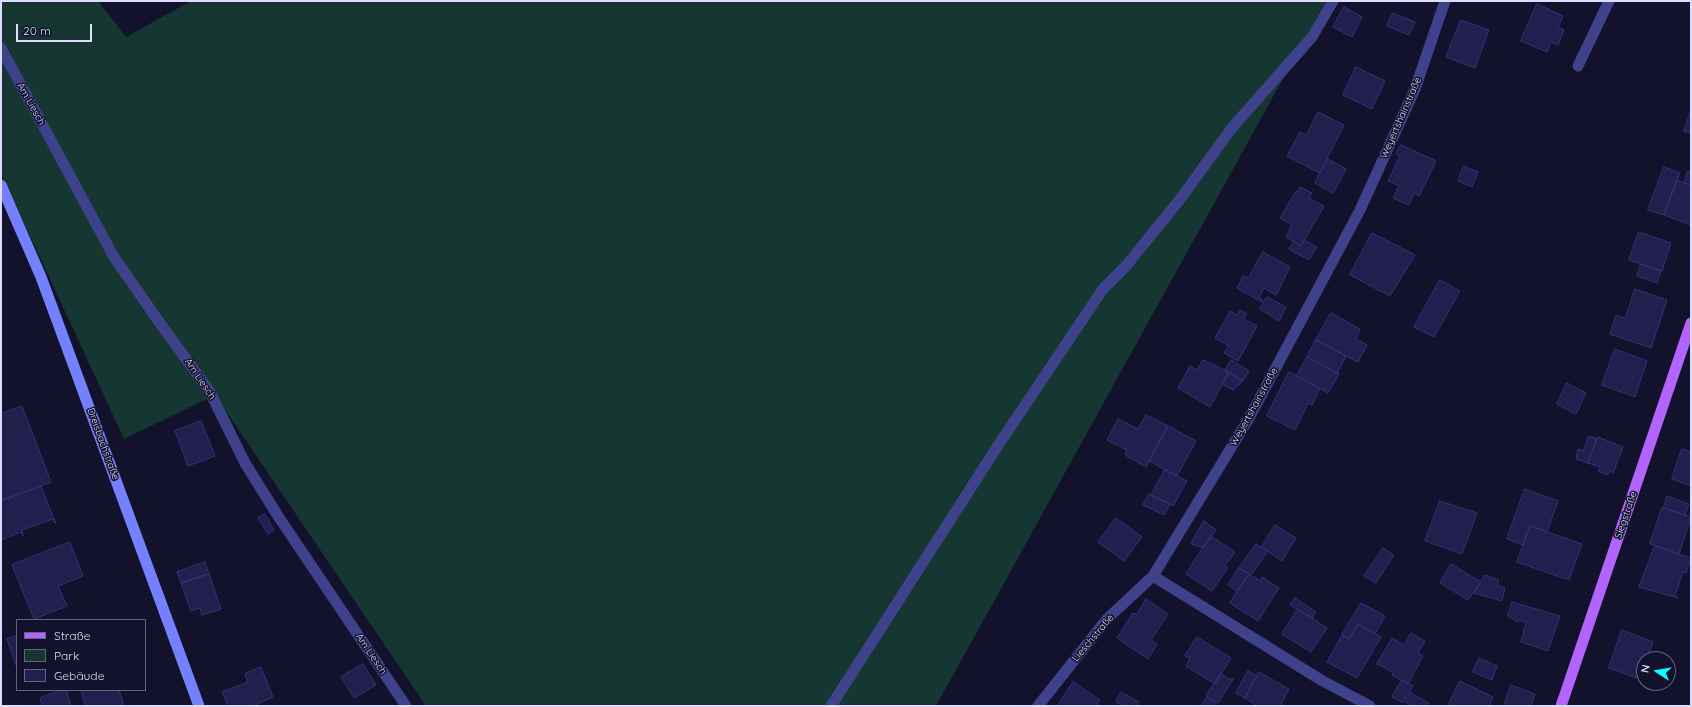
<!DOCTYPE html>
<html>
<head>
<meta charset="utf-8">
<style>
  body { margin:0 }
  #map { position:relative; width:1692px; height:707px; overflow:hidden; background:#13122c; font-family:Quicksand,sans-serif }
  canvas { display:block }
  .frame { position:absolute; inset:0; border:2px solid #ddf; pointer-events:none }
  .legend { position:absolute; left:16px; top:619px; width:130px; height:72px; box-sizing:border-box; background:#13122c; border:1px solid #646380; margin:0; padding:5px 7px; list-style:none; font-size:12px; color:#ddf }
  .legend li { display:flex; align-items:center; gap:8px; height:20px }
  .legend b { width:20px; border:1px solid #646380 }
  .north { position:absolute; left:1636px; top:651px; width:40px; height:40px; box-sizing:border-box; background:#13122c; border:1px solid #646380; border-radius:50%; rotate:282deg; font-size:11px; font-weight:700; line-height:16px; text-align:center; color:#ddf }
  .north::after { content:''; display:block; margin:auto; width:14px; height:18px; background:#0afefc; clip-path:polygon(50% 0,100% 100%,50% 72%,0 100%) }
  .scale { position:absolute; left:16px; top:24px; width:76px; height:18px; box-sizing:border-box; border:2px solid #ddf; border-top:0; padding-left:5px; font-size:12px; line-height:14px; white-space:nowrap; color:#ddf; -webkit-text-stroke:3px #13122c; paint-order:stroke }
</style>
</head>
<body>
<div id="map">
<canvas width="1692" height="707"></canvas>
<div class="frame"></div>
<ul class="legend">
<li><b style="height:5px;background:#b464fe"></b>Straße</li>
<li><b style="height:11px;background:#153631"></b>Park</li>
<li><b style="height:11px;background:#221e4d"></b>Gebäude</li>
</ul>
<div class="north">N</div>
<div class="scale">20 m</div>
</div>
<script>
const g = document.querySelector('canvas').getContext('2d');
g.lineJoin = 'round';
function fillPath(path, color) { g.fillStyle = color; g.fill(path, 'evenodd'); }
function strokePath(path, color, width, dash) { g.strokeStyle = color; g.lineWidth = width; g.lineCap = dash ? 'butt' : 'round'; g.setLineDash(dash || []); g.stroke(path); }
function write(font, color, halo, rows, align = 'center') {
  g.font = font + ' Quicksand,sans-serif'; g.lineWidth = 3; g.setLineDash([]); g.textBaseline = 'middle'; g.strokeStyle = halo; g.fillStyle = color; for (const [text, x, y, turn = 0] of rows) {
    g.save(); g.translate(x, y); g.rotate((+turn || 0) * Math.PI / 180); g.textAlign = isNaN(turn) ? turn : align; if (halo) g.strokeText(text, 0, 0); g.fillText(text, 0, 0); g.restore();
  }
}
fillPath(new Path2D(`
  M1,1H98L126,37L191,1H1326L936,706H426L215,395L124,439L1,173Z`), '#153631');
const building = new Path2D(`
  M1537,4L1563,16L1558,27L1564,30L1558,45L1551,42L1547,52L1521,41Z
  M1344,7L1362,17L1352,37L1333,27Z
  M1393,13L1415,22L1409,35L1387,26Z
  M1461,20L1489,30L1475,68L1446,57Z
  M1356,67L1385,81L1372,109L1343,95Z
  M1691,110V133L1684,131Z
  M1318,112L1344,125L1320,173L1287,156L1300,132L1306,135Z
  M1401,145L1436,161L1419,196L1414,193L1409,205L1393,198L1399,186L1388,181L1400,156L1396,154Z
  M1328,159L1346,169L1333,193L1315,183Z
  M1464,166L1478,172L1472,187L1458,181Z
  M1664,167L1680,173L1664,215L1648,210Z
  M1688,171L1691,172V185L1684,183Z
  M1677,180L1691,185V225L1664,215Z
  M1300,187L1312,193L1309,198L1324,206L1301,246L1286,237L1292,225L1280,218L1296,191L1297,192Z
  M1639,232L1671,243L1662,271L1629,260Z
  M1372,233L1415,255L1390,296L1350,275Z
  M1304,240L1317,247L1309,260L1289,249L1294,241L1301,246Z
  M1263,252L1290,267L1276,295L1264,288L1259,298L1263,300L1262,302L1237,288L1243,276L1248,278Z
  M1641,264L1661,271L1657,283L1637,276Z
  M1440,280L1460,291L1434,337L1414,327Z
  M1635,289L1667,300L1651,348L1610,334L1616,315L1625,318Z
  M1267,297L1286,307L1279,321L1260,309Z
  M1240,310L1247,314L1244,319L1257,326L1238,361L1224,353L1229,346L1215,338L1230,311L1237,315Z
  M1331,313L1360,329L1356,339L1367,345L1358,362L1316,340Z
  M1316,340L1346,356L1338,372L1339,374L1307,357Z
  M1615,349L1647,361L1635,397L1602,385Z
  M1307,357L1339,374L1328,393L1297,376Z
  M1203,360L1229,372L1210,407L1178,388L1190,366L1197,370Z
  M1231,360L1249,371L1243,381L1225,371Z
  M1229,372L1243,381L1233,390L1222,384Z
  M1289,372L1320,388L1312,405L1308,403L1295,430L1267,416Z
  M1567,383L1586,393L1576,414L1557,404Z
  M22,406L51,482L1,501V414Z
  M1146,415L1168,426L1146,467L1125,455L1127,450L1107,440L1118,419L1138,429Z
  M201,421L215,456L188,466L175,431Z
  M1168,426L1196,441L1177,476L1149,461Z
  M1589,436L1597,439L1588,463L1576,459L1578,449L1583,451Z
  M1598,437L1623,447L1613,473L1610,471L1608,475L1598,471L1600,467L1588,463Z
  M1682,449L1691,452V486L1672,479Z
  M1165,470L1187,481L1173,506L1151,495Z
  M41,486L56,524L53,519L22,530L23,536L21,532L1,540V501Z
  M1525,489L1558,501L1547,532L1530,526L1523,545L1507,539Z
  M1149,494L1170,504L1164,515L1143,505Z
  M1667,496L1689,504L1685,515L1664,508Z
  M1440,501L1477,513L1462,554L1425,541Z
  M1662,508L1691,517L1679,554L1650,544Z
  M265,514L274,530L268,534L258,518Z
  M1116,518L1142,537L1124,561L1098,542Z
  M1204,521L1216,530L1203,548L1191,544Z
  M1275,525L1296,538L1282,561L1262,547Z
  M1530,526L1582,544L1569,580L1517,562Z
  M1211,536L1235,552L1225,566L1228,568L1212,591L1186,574Z
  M70,542L83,576L58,586L67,606L34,619L12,565Z
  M1256,544L1268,551L1251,575L1239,568Z
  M1655,546L1691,558L1686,573L1683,572L1675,596L1678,598L1639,587Z
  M1383,548L1394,555L1376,583L1364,576Z
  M205,562L209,574L181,583L177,572Z
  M1451,564L1481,582L1468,600L1440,583Z
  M1239,568L1249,574L1237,591L1228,585Z
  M209,574L221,609L202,615L200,608L191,611L181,583Z
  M1249,574L1260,581L1262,577L1279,588L1258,621L1230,603Z
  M1485,575L1499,580L1497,585L1505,588L1502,601L1474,593Z
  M1295,598L1316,612L1312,618L1290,605Z
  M1146,599L1168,614L1151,640L1157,644L1148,659L1117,638L1133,613L1137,614Z
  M1512,602L1560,616L1548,651L1521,642L1526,622L1518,620V622L1508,616Z
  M1361,603L1385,616L1375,634L1358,624L1349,639L1342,635Z
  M1298,609L1327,628L1311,652L1282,634Z
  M1358,624L1381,637L1357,678L1327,662L1342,635L1349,639Z
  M1622,630L1653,642L1647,659H1644V668L1640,679L1609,668Z
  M1411,633L1425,641L1418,653L1423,656L1408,684L1392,675L1393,673L1378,664L1376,665L1392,638L1404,645Z
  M17,636V668L7,639Z
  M1197,637L1231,658L1215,684L1186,666L1190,658L1185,656Z
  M1479,658L1497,666L1492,680L1473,672Z
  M363,664L376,685L354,698L341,677Z
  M261,667L273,697L253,706H228L222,692L248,682L245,674Z
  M1248,671L1257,676L1245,698L1236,693Z
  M1259,672L1289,689L1280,706H1255L1256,705L1245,698Z
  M1221,674L1231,680L1234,678L1218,703L1206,696Z
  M1402,680L1413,686L1403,703L1392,697Z
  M1460,681L1493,697L1489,706H1448Z
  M1073,682L1100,700L1096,706H1058Z
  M1511,685L1535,694L1531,706H1504Z
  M62,690H66L71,706H42L40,698Z
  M81,690H119L124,706H86Z
  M1121,692L1139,702L1137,706H1125L1116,702Z
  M1411,693L1429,703L1427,706H1411L1406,703Z
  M1207,697L1216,702L1213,706H1201Z`);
fillPath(building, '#221e4d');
strokePath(building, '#363079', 1);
strokePath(new Path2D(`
  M831,706L997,447L1103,289L1126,266L1181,198L1231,129L1312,37L1333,1`), '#3d428a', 11);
strokePath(new Path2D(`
  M1,48L114,257L162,326L210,392L245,463L278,516L406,706
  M1578,66L1609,1
  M1038,706L1107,619L1153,576
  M1370,706L1321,680L1153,576L1248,420L1360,210L1415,89L1445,1`), '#3d428a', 11);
strokePath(new Path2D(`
  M1,185L41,277L199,706`), '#7480fe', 11);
strokePath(new Path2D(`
  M1561,706L1691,323`), '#b464fe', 11);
write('10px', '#ddf', '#13122c', [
  ["Am Liesch",31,104,61],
  ["Weyertshainstraße",1401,118,-66],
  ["Am Liesch",200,379,56],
  ["Weyertshainstraße",1254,407,-61],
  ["Dreisbachstraße",103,444,70],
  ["Siegstraße",1626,515,-71],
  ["Lieschstraße",1093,638,-50],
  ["Am Liesch",371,654,56]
]);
</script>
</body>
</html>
